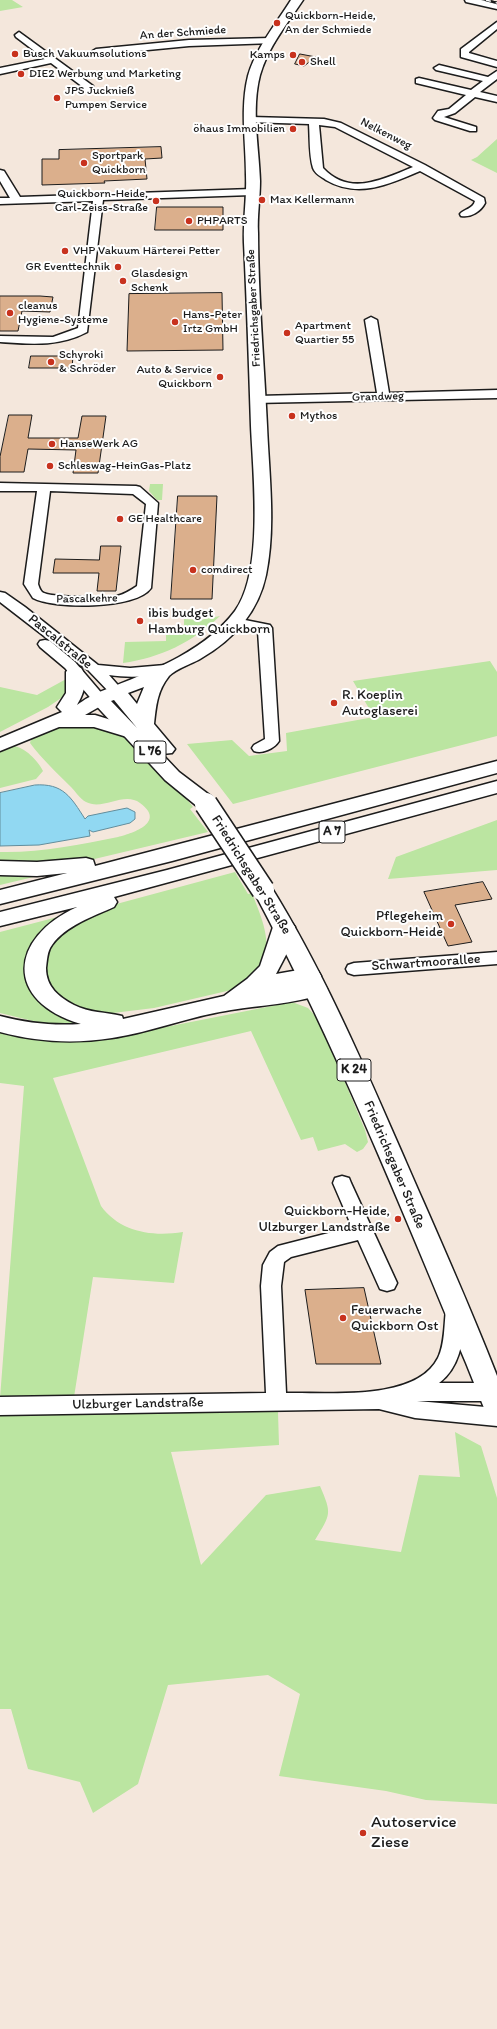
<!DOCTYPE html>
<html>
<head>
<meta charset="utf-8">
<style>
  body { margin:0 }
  canvas { display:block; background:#f4e7dc }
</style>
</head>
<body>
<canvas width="497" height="2029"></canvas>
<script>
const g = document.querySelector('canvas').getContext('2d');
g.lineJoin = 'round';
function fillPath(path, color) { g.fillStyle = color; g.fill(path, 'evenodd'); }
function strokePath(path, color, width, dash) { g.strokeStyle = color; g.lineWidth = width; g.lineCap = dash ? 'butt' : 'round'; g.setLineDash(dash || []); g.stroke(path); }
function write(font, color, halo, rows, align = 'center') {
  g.font = font + ' Itim,sans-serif'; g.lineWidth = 4; g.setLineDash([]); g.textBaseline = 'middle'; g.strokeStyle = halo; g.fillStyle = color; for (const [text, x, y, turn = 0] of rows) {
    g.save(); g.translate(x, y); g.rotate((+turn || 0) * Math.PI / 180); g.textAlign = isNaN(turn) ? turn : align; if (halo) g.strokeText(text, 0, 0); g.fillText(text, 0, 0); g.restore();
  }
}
fillPath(new Path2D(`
  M0,0H12L23,7L0,11Z
  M497,139V173L471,160L477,157Z
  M150,484H163L162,500H157L149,491Z
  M220,616C193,642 160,658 123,663L125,642L166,641V635H176L184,630V619L200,620Z
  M490,661L497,672V736L233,804L187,744L232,740L249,756L287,751L286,733L374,717L353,681Z
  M68,678L67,694L48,707L0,732V687L37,695Z
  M72,725C87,725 103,726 117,732C142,743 177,785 193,807L190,809L208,832L86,861L71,863L0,861V852C39,853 79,845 118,837C134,833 166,822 140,803C124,791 103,811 86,802C80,799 76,792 71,787C57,773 42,759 30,743C32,732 62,727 72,725Z
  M13,746C25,747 38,761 43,771L36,779L0,788V751Z
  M497,820V870L388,879L396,857Z
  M235,872L248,894L252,893C263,922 270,935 265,967L234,989L227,991L154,1008L113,1013L103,1014L79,1008L66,1003L50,986L46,977L45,968L50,950L56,940L74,924L109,906Z
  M46,874L0,885V875Z
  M69,914L35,939L26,957L25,978L43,1006L76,1021L105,1026L66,1029L0,1013V932Z
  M292,1002L308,1008L319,1020L365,1130L368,1142L363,1149L357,1152L345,1144L318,1151L313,1137L301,1140L251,1031L53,1078L101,1206C120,1232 152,1237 183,1232L174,1283L93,1277L74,1397L0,1398L24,1086L0,1083V1032L53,1042L115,1037Z
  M278,1412L279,1445L171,1452L201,1565L266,1495L320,1486C332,1514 331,1514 315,1540L401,1552L419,1475L460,1477L455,1432L481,1446L497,1498V1804L426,1800L386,1791L279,1776L300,1694L268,1675L168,1685L138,1784L93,1813L80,1782L28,1769L11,1709H0V1414Z`), '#bbe5a1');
const water = new Path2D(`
  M35,785C63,783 71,797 85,819L88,816L122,809L127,808L135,812V819L130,823L93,832L89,830L90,836L39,845L0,846V793Z`);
fillPath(water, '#91d8f2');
strokePath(water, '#628d9c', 1);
const building = new Path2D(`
  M300,54L316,57L304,66L295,64Z
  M161,147L162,158L145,159L147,179L104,181L105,183L42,185V159H59V150Z
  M157,207H223V230H155Z
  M222,293L223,350L127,351L129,294Z
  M0,296H40L53,297L50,312L22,311L18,331H0Z
  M31,356H73L72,368H29Z
  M9,415H32L28,438H78L82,416H106L98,473H73L76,450L28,449L24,472H0V457Z
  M178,496H217L212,599H171Z
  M101,546H121L116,591H97L99,573H53L55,559L99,560Z
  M483,882L492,899L455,905L472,942L448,946L424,892Z
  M364,1288L381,1364H316L305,1290Z`);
fillPath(building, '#dbaf8c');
strokePath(building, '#1c1c1c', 1);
const minor = new Path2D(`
  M465,0H481L497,3V9L466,2Z
  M497,22V29L469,52V53L497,61V67L461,57V49Z
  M19,32L93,86V90L81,92L79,90L83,87L51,63L0,74V68L45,59L16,37L15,35Z
  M271,38L274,39V43L189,46L96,55L91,52L96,49L189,40Z
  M439,65L488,77L497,71V79L480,92L497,96V102L475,97L455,113L444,117L476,127V131H470L435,120L433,118L438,111L449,109L466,95L416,83V79L419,78L471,90L483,81L436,70L434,68Z
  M251,117L324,119L341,123L425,165L484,198L485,203C481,211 471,218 461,216L460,214C464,209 473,209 475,201L420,171C389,184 359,199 326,180C322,177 315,174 313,168C309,155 310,138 309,124L248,122L246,120ZM319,125L335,127L413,167C383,179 350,197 323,168Z
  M0,170L4,171L20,197L252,189L257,192L252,195L103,200L87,332C59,347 31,344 0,342V336L53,337L78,328L93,201L0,204V198H10L0,181Z
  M371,317L377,320L389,393L497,390V398L254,403L252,400L254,397L258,396L377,393L365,320Z
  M0,483L136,486L140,487L158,503L151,588C136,610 53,609 33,598L24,584L37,491H0ZM50,491L133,494L146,504L137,586C131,590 125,594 117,596C107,598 50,598 42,592C40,590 39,587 38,584Z
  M0,592L5,593L25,607L98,665L130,668L165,665L170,666L172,669L170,672C150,677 129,678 109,675L124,692L122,695H112L88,670L0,602Z
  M235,618L270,625L272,628L279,741C274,749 262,754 254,751L252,748L254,745L265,739L258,631L230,625L228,622L230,619Z
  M45,640L50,641L75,662L104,696L106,699L104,702H94L65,668L40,647L38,644L40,641Z
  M497,952V964L354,975L348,973L346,969L348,965L354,963Z
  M342,1176L349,1178L351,1183L397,1283L394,1289L387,1291L380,1289L358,1240L291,1257L284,1262L281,1286L286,1393C327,1392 416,1402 438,1358C445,1344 444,1325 446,1310L449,1304L456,1302L463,1304L466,1310C463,1336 462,1366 439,1383H497V1401H417L497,1408V1426L415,1418L379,1409L0,1415V1397L266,1393L261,1286L263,1265L270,1252L278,1246L352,1227L333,1183L335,1178Z`);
const major = new Path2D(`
  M291,0H303C287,24 268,47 260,75C251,110 259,147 260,181C260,199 257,216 258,233C258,297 264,361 267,426C269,475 276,527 266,575C258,613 233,640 200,659C191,664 176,669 169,676C157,691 156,706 154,724L175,749L172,753L162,754L179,772L212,797L215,802L212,807L205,808L198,807L165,780L90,699L92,695C141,675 202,655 235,611C264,571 253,474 251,426C249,365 247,304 244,243C243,220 247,198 246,175C246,143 240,108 248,76C256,48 276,24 291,0ZM144,687L137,704L128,693ZM114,700L137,728L111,701Z
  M263,883L270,885C324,972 365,1068 406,1162C437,1233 469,1304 497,1376V1421L488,1418L466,1363C399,1203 335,1043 253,890L256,885Z`);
const highway = new Path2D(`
  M75,666L81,668C89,680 83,695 77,705C86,699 94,692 106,695L108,699L106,703L85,715H95L134,727L136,731L134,735L127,737L94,727H59L0,751V738L62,712L57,707L66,693V672L69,668Z
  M497,761V773L172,861L0,904V890L67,873L37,876L0,875V861L37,862L86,858L93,860L95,866Z
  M497,781V793L114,897L117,902L114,907C94,916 65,926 52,945C47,951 47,961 46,968C46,987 59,997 74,1005C89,1013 106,1012 122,1016L123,1019L224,996L247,979L260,966L273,927L277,922L284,920L291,922L295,927L287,953L276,974L310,968L318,971L321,976L317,982L324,984L327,989L324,994C292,1004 262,1005 231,1010C190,1016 152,1032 112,1038C74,1044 37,1042 0,1032V1016C27,1023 53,1026 81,1024C4,1001 9,938 77,907L0,926V912L167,870Z`);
strokePath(minor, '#1c1c1c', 3);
strokePath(major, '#1c1c1c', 3);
strokePath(highway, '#1c1c1c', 3);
fillPath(minor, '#fff');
fillPath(major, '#fff');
fillPath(highway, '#fff');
const rail = new Path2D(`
  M486,0L497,3`);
strokePath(rail, '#1c1c1c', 2.5);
strokePath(rail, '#fff', 1.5, [5]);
const majorBridge = new Path2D(`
  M206,804L263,890`);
strokePath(majorBridge, '#1c1c1c', 25, []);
strokePath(majorBridge, '#fff', 22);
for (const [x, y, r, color] of [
  [277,23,4,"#c8321e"],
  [15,54,4,"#c8321e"],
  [293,55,4,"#c8321e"],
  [302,62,4,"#c8321e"],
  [21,74,4,"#c8321e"],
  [57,98,4,"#c8321e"],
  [293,129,4,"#c8321e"],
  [84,163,4,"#c8321e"],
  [262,200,4,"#c8321e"],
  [156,201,4,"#c8321e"],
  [189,221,4,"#c8321e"],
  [65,251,4,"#c8321e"],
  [118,267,4,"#c8321e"],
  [123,281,4,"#c8321e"],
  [10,313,4,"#c8321e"],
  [175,322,4,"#c8321e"],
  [287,333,4,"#c8321e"],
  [51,362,4,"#c8321e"],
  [220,377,4,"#c8321e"],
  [292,416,4,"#c8321e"],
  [52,444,4,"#c8321e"],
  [50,466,4,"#c8321e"],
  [120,519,4,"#c8321e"],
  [193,570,4,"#c8321e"],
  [140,621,4,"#c8321e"],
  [334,703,4,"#c8321e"],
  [451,924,4,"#c8321e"],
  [398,1219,4,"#c8321e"],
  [343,1318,4,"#c8321e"],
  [363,1833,4,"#c8321e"]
]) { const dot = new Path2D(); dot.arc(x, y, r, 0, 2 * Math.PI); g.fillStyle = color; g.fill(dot); strokePath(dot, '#fff', 1.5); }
write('12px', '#1c1c1c', '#fff', [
  ["Quickborn-Heide,",285,16],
  ["An der Schmiede",285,30],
  ["Busch Vakuumsolutions",23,54],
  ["Kamps",285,55,"right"],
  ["Shell",310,62],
  ["DIE2 Werbung und Marketing",29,74],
  ["JPS Jucknieß",65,91],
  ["Pumpen Service",65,105],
  ["öhaus Immobilien",285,129,"right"],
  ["Sportpark",92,156],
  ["Quickborn",92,170],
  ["Quickborn-Heide,",148,194,"right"],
  ["Carl-Zeiss-Straße",148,208,"right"],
  ["Max Kellermann",270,200],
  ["PHPARTS",197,221],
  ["VHP Vakuum Härterei Petter",73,251],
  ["GR Eventtechnik",110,267,"right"],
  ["Glasdesign",131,274],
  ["Schenk",131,288],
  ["cleanus",18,306],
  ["Hygiene-Systeme",18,320],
  ["Hans-Peter",183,315],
  ["Irtz GmbH",183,329],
  ["Apartment",295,326],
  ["Quartier 55",295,340],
  ["Schyroki",59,355],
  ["& Schröder",59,369],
  ["Auto & Service",212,370,"right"],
  ["Quickborn",212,384,"right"],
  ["Mythos",300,416],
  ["HanseWerk AG",60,444],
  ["Schleswag-HeinGas-Platz",58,466],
  ["GE Healthcare",128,519],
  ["comdirect",201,570]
], 'left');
write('12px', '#1c1c1c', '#fff', [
  ["An der Schmiede",183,33,-4],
  ["Nelkenweg",386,134,27],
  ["Friedrichsgaber Straße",254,308,-93],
  ["Grandweg",378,397,-2],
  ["Pascalkehre",87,599,-1]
]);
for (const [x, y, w] of [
  [150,752,32],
  [332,832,26],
  [354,1070,34]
]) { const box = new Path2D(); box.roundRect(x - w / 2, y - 11, w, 22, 3); g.fillStyle = '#fff'; g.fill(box); strokePath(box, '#1c1c1c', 1); }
write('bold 13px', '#1c1c1c', null, [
  ["L 76",150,752],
  ["A 7",332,832],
  ["K 24",354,1070]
]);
write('14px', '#1c1c1c', '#fff', [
  ["ibis budget",148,613],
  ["Hamburg Quickborn",148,629],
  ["R. Koeplin",342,695],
  ["Autoglaserei",342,711],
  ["Pflegeheim",443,916,"right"],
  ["Quickborn-Heide",443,932,"right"],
  ["Quickborn-Heide,",390,1211,"right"],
  ["Ulzburger Landstraße",390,1227,"right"],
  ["Feuerwache",351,1310],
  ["Quickborn Ost",351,1326]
], 'left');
write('14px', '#1c1c1c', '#fff', [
  ["Pascalstraße",60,642,39],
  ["Friedrichsgaber Straße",251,875,58],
  ["Schwartmoorallee",426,963,-4],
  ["Friedrichsgaber Straße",394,1165,67],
  ["Ulzburger Landstraße",138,1404,-1]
]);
write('17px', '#1c1c1c', '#fff', [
  ["Autoservice",371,1823],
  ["Ziese",371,1843]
], 'left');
</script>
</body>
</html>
